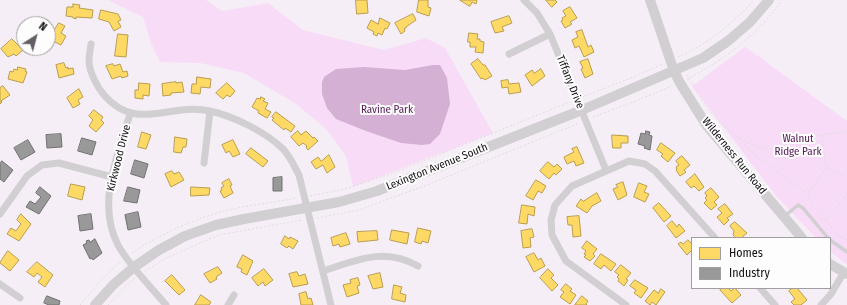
<!DOCTYPE html>
<html>
<head>
<meta charset="utf-8">
<style>
  body { margin:0 }
  #map { position:relative; width:847px; height:305px; overflow:hidden; background:#f6eef6; font-family:"Fira Sans Condensed",sans-serif }
  canvas { display:block }
  .legend { position:absolute; left:691px; top:237px; width:140px; height:52px; box-sizing:border-box; background:#fdfdfd; border:1px solid #a09ea0; margin:0; padding:5px 7px; list-style:none; font-size:12px; color:#151015 }
  .legend li { display:flex; align-items:center; gap:8px; height:20px }
  .legend b { width:20px; border:1px solid #a09ea0 }
  .north { position:absolute; left:16px; top:16px; width:40px; height:40px; box-sizing:border-box; background:#fdfdfd; border:1px solid #a09ea0; border-radius:50%; rotate:36deg; font-size:11px; font-weight:700; line-height:16px; text-align:center; color:#151015 }
  .north::after { content:''; display:block; margin:auto; width:14px; height:18px; background:#645e64; clip-path:polygon(50% 0,100% 100%,50% 72%,0 100%) }
</style>
</head>
<body>
<div id="map">
<canvas width="847" height="305"></canvas>
<ul class="legend">
<li><b style="height:11px;background:#ffd966"></b>Homes</li>
<li><b style="height:11px;background:#999"></b>Industry</li>
</ul>
<div class="north">N</div>
</div>
<script>
const g = document.querySelector('canvas').getContext('2d');
g.lineJoin = 'round';
function fillPath(path, color) { g.fillStyle = color; g.fill(path, 'evenodd'); }
function strokePath(path, color, width, dash) { g.strokeStyle = color; g.lineWidth = width; g.lineCap = dash ? 'butt' : 'round'; g.setLineDash(dash || []); g.stroke(path); }
function write(font, color, halo, rows, align = 'center') {
  g.font = font + ' "Fira Sans Condensed",sans-serif'; g.lineWidth = 4; g.setLineDash([]); g.textBaseline = 'middle'; g.strokeStyle = halo; g.fillStyle = color; for (const [text, x, y, turn = 0] of rows) {
    g.save(); g.translate(x, y); g.rotate((+turn || 0) * Math.PI / 180); g.textAlign = isNaN(turn) ? turn : align; if (halo) g.strokeText(text, 0, 0); g.fillText(text, 0, 0); g.restore();
  }
}
fillPath(new Path2D(`
  M108,0H206L222,11L268,3L303,30L384,50L426,38L445,48L493,133L353,187L346,156L326,129L296,104L244,73L200,63L160,62L151,43L143,17Z
  M745,47L758,56L759,55L762,59L847,121V265L830,251V238H816L777,197L692,86Z`), '#f8dcf7');
fillPath(new Path2D(`
  M433,65H440L447,78L450,104L440,134L430,144L422,145L401,143L366,131L336,119L327,108L322,94V82L324,77L336,69L364,67L405,70Z`), '#d4b0d4');
const homes = new Path2D(`
  M356,0H367L368,13L357,14Z
  M419,0H428V7L431,8L429,16L417,12Z
  M460,0H477L476,4L472,2L470,6Z
  M546,0H555L557,2L552,7Z
  M73,4L80,5L79,8L93,10L92,18L76,17V19L73,18V17L66,16L67,7H73Z
  M570,7L577,18L570,22L572,24L565,28L561,21L563,20L562,18L566,16L563,11Z
  M101,10L118,14L121,20L118,21L121,27L114,31L109,22L99,19Z
  M413,14L416,20L406,27V28L404,29L405,31L401,34L395,23Z
  M509,16L512,23L502,27L504,31L495,33L491,22Z
  M380,18L390,23L387,29L385,28L382,35L378,33L377,36L373,34L374,32L367,28L371,20L378,24Z
  M59,23L65,26L61,33L66,36L61,45L49,39Z
  M582,30L588,47L591,45L594,52L584,57L579,46L575,48L572,40L578,37L576,32Z
  M469,33L478,34L477,39H480V41L484,42L483,53L475,52L476,47H470V42H468Z
  M118,34L128,35L126,57L115,56Z
  M12,39L23,50L16,56L14,54L8,57L1,49Z
  M478,59L483,65H485L492,76L485,80L483,78L481,79L471,64Z
  M588,59L593,74L585,78L581,69L583,68L580,62Z
  M64,63L66,68L68,67V69L73,68L74,74L59,78L56,65Z
  M113,64L114,66L120,64L123,72L127,71L128,76L122,78L121,76L112,79L106,66Z
  M18,67L26,69L25,71L27,72L23,83L8,79L10,71L13,72L14,69L17,70Z
  M541,69L545,76L532,86L525,75L532,70L534,73Z
  M197,77L211,79L210,88L201,87L200,94L191,93L192,84H196Z
  M508,80L509,84L519,83L521,92L509,94L508,87L502,88L501,81Z
  M176,82V83L182,82L184,92L171,93V95L163,96L162,84Z
  M139,83L150,84L149,96L143,95V99L135,98V90H138Z
  M227,83L235,91L230,97L227,95L223,99L216,93Z
  M3,86L10,95L1,101L2,102L0,104V88Z
  M79,89L83,97L78,100L80,104L73,108L67,98Z
  M261,97L265,99L263,101L268,103L265,109L271,112L267,118L258,113L259,111L252,107L257,98L260,99Z
  M94,110L103,117L101,120L104,123L96,132L89,126L93,120L89,116Z
  M276,112L295,126L291,132L285,128L284,130L272,120L274,118L272,117Z
  M298,131L301,135L306,131L313,138L314,137L318,141L308,150L306,147L307,146L303,143L299,146L291,137Z
  M142,132L151,135L146,149L138,147Z
  M612,135L628,136V143H621V148H613Z
  M175,137L187,139L186,147H183L181,153L174,152Z
  M233,140L240,154L233,157L229,151L226,153L222,145Z
  M661,143L675,153L668,162L661,156L663,154L657,150Z
  M577,147L584,163L576,166L574,161L567,164L564,157L574,152L572,149Z
  M251,148L268,161L263,167L246,154Z
  M329,155L335,167L327,173L323,165L316,169L311,162L318,157L321,161Z
  M682,156L690,165L684,170L686,172L680,176L676,170L677,169L676,167L679,165L676,161Z
  M548,162L554,167L557,164L562,169L556,175L554,173L549,179L540,171Z
  M172,171L174,174L179,172L184,180L171,187L165,174Z
  M695,174L704,187L699,191L694,186L691,188L686,182Z
  M229,179L232,185L230,186L233,193L224,198L220,191L222,190L221,188L224,186L222,183Z
  M536,180L546,186L542,193L538,191L533,200L526,196Z
  M623,182L627,195L618,200L613,189L618,187L616,185Z
  M639,183L647,186L644,192L649,194L645,202L634,197Z
  M71,184L85,187L82,200L68,196Z
  M191,187L210,188L209,195L191,196Z
  M711,188L719,197L714,202L717,205L711,210L704,203L707,200L705,198L707,196L705,193Z
  M597,193L601,201L592,206L587,213L576,206L581,199L583,201Z
  M659,203L671,216L664,222L653,208Z
  M725,204L733,214L727,218L729,220L724,225L717,217L722,213L718,209Z
  M522,205L535,207L534,216L528,214L527,224L519,223Z
  M21,214L31,224L19,241L7,234L11,228L16,231L21,224L17,220Z
  M579,216L581,236L573,237L572,225H568L567,217Z
  M672,221L677,227L679,224L685,231L676,238L667,226Z
  M735,222L747,233L741,238H736L733,235L734,231L730,226Z
  M418,228L431,231L428,243L422,241L421,244L415,242Z
  M532,229L534,237L530,238L531,247L523,248L521,231Z
  M392,230L409,233L407,244L390,240Z
  M377,231L378,240L358,242L357,232Z
  M346,233L350,244L340,247L339,244L333,246L331,238Z
  M285,236L289,239L290,237L298,241L293,249L289,246L287,248L281,244Z
  M688,240L691,243H692V250L687,255L678,244L681,242L683,244Z
  M587,241L597,249L593,254L595,256L590,261L584,257L586,255L584,254L586,251L582,248Z
  M8,251L19,260L10,271L0,263Z
  M534,253L538,260L541,258L545,266L534,272L526,257Z
  M601,254L616,264L611,271L604,265L601,269L594,264Z
  M243,255L253,261L247,275L241,272L242,269L237,267Z
  M37,262L53,275L45,287L38,282L42,277L37,273L34,277L27,272Z
  M621,265L631,273L626,279L628,280L624,286L618,281L619,279L617,277L619,275L615,272Z
  M218,267L222,273L216,277L217,279L210,283L204,274Z
  M264,269L273,280L265,286L263,282L258,286L252,278Z
  M548,269L554,275L551,278L558,285L552,291L540,278Z
  M297,272L299,276L305,274L308,284L293,287L289,274Z
  M380,273L383,287L373,289L368,276Z
  M172,275L185,290L179,295L165,281Z
  M358,278L360,285L357,286L359,293L347,297L343,285L351,283L350,280Z
  M635,280L648,288L641,298L634,293L636,290L630,286Z
  M566,284L572,289L570,291L576,295L570,304L560,297L564,292L561,290Z
  M394,285L402,287L400,293L406,295L405,302L392,299Z
  M723,288H728L731,291L735,288L741,295L732,303L720,290Z
  M793,288H797L807,300L801,305H794L791,302L795,299L789,291Z
  M661,289L665,292L656,305L652,302L650,305L645,301L654,290L658,293Z
  M306,292L308,299L311,298L313,305H301L299,294Z
  M201,295L211,302L209,305H195Z
  M582,296L588,301L586,304L587,305H575Z`);
fillPath(homes, '#ffd966');
strokePath(homes, '#b99d4e', 1);
const industry = new Path2D(`
  M646,131L650,132L649,135L652,136L650,150L644,148L645,146L638,144L641,133L645,134Z
  M61,134L62,147L47,148L46,135Z
  M82,138L96,142L92,155L78,151Z
  M28,140L35,152L21,160L14,148Z
  M135,160L148,164L144,178L131,174Z
  M2,161L13,170L4,182L0,179V164Z
  M282,177V191H273V178Z
  M40,187L51,196L39,214L26,207L30,201L35,204L41,197L36,193Z
  M128,187L140,190L137,203L124,201Z
  M138,212L141,227L128,230L125,215Z
  M91,214L93,229L80,231L78,216Z
  M95,239L102,253L93,260L92,258L90,259L83,245L87,243L86,241L89,240L90,242Z
  M47,296L60,301L59,305H49L44,303Z`);
fillPath(industry, '#999');
strokePath(industry, '#717071', 1);
strokePath(new Path2D(`
  M678,57C707,45 733,23 754,0
  M687,75C703,105 731,145 769,149C779,150 789,143 798,140C812,136 827,134 841,132L847,134
  M687,79C724,60 758,35 782,0
  M582,97L631,78L663,64
  M593,117L636,101L672,86
  M822,136L826,167L821,176L808,194L810,202L838,235L847,240
  M739,138L751,152L808,194
  M826,167L847,178
  M310,196L345,189L396,172L570,102
  M317,218L359,210L427,185L579,123
  M826,220L847,194
  M132,253C161,234 187,222 221,212C246,205 272,203 297,198
  M145,271L166,258L219,235L302,220
  M80,305L102,279L121,261
  M108,305L134,278`), '#dedcde', 1, [2, 2]);
strokePath(new Path2D(`
  M785,216L798,205L803,208L828,238
  M830,240L847,252`), '#d1cfd1', 3.5);
strokePath(new Path2D(`
  M524,0L537,13L550,34L606,170
  M91,44C90,50 89,56 89,62C90,73 97,87 104,95C137,133 170,102 210,111C233,116 266,132 283,149C290,156 294,166 299,175L331,305
  M509,54L550,34
  M130,114C118,155 96,203 118,245C128,264 152,288 166,305
  M204,163L210,111
  M0,214L27,176L42,165L59,163L112,177
  M323,271C357,260 384,247 418,266
  M0,284L20,298
  M760,288L775,305
  M228,305L234,295
  M626,305L566,261L552,235L551,220L555,205L572,186L629,161L645,164L655,171L715,238
  M821,305L831,294L844,272`), '#d1cfd1', 7);
strokePath(new Path2D(`
  M650,0L674,71L680,83L707,126L802,238
  M830,264L847,274
  M95,305L113,285L134,267L159,250L185,236L216,225L244,219L339,202L377,191L582,110L703,58L728,41L750,22L769,0`), '#d1cfd1', 10);
write('11px', '#151015', '#fdfdfd', [
  ["Tiffany Drive",570,82,68],
  ["Wilderness Run Road",734,156,51],
  ["Kirkwood Drive",119,158,-76],
  ["Lexington Avenue South",437,167,-22]
]);
write('11px', '#521853', '#fdfdfd', [
  ["Ravine Park",387,110],
  ["Walnut",798,139],
  ["Ridge Park",798,152]
]);
</script>
</body>
</html>
